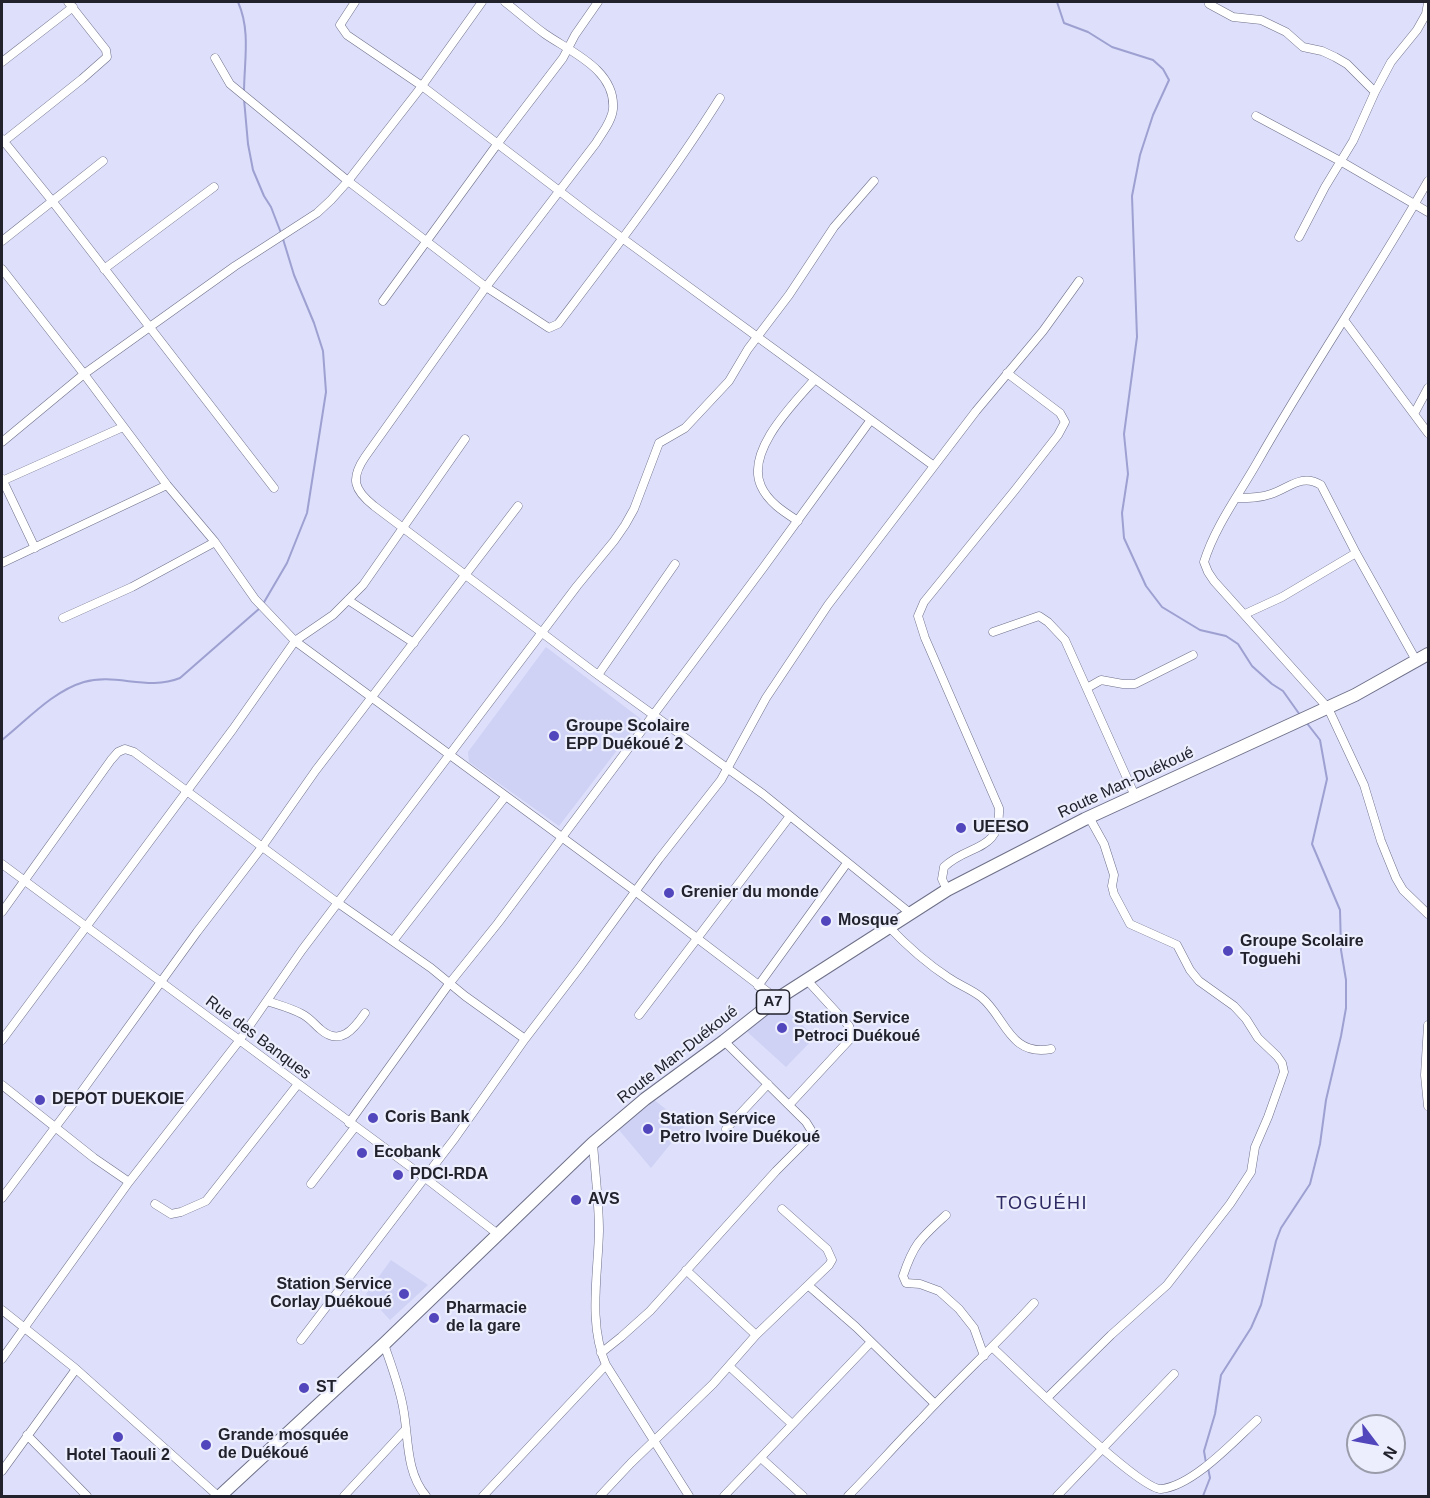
<!DOCTYPE html>
<html>
<head>
<meta charset="utf-8">
<style>
  body { margin:0 }
  #map { position:relative; width:1430px; height:1498px; overflow:hidden; background:#dddffb; font-family:Arial,sans-serif }
  canvas { display:block }
  .frame { position:absolute; inset:0; border:3px solid #21222c; pointer-events:none }
  .north { position:absolute; left:1346px; top:1414px; width:60px; height:60px; box-sizing:border-box; background:#eceefe; border:2px solid #9b9caa; border-radius:50%; rotate:122deg; font-size:16px; font-weight:700; line-height:24px; text-align:center; color:#21222c }
  .north::after { content:''; display:block; margin:auto; width:21px; height:27px; background:#5246bd; clip-path:polygon(50% 0,100% 100%,50% 72%,0 100%) }
</style>
</head>
<body>
<div id="map">
<canvas width="1430" height="1498"></canvas>
<div class="frame"></div>
<div class="north">N</div>
</div>
<script>
const g = document.querySelector('canvas').getContext('2d');
g.lineJoin = 'round';
function fillPath(path, color) { g.fillStyle = color; g.fill(path, 'evenodd'); }
function strokePath(path, color, width, dash) { g.strokeStyle = color; g.lineWidth = width; g.lineCap = dash ? 'butt' : 'round'; g.setLineDash(dash || []); g.stroke(path); }
function write(font, color, halo, rows, align = 'center') {
  g.font = font + ' Arial,sans-serif'; g.lineWidth = 4.5; g.setLineDash([]); g.textBaseline = 'middle'; g.strokeStyle = halo; g.fillStyle = color; for (const [text, x, y, turn = 0] of rows) {
    g.save(); g.translate(x, y); g.rotate((+turn || 0) * Math.PI / 180); g.textAlign = isNaN(turn) ? turn : align; if (halo) g.strokeText(text, 0, 0); g.fillText(text, 0, 0); g.restore();
  }
}
fillPath(new Path2D(`
  M546,647L641,719L559,826L469,762L468,752Z
  M779,1003L815,1037L786,1067L743,1028Z
  M653,1099L686,1125L651,1168L619,1130Z
  M391,1260L428,1285L390,1320L366,1294Z`), '#cfd2f4');
strokePath(new Path2D(`
  M238,2C251,31 244,62 244,93
  M1057,2L1064,23L1088,32L1112,47L1153,60L1163,69L1169,80L1153,115L1140,155L1132,196L1137,337L1124,434L1128,474L1122,513L1124,538L1146,586L1162,607L1200,630L1226,636L1238,644L1252,666L1272,684L1283,691L1300,715
  M244,99L248,144L253,170L264,196L271,207L281,233
  M263,604L287,563L307,513L326,392L323,351L314,323L294,275L283,239
  M2,740C27,720 53,691 84,682C116,673 148,691 180,678L260,608
  M1206,1463L1204,1451L1215,1414L1221,1375L1251,1328L1261,1305L1276,1241L1281,1228L1310,1184L1320,1144L1326,1100L1341,1036L1346,1008V980L1341,950L1340,910L1312,844L1327,779L1320,740L1306,722
  M1203,1496L1210,1478L1208,1468`), '#9da0d0', 2);
const minor = new Path2D(`
  M355,2L340,25L347,35L422,86L592,216L934,466
  M505,2C518,12 531,24 545,34C571,52 616,70 613,109C612,121 602,133 596,143L486,287L365,457C350,479 354,490 374,506L598,675L763,794L910,913
  M1209,4L1233,17L1261,20L1286,32L1303,47L1322,51L1335,57L1347,64L1375,92
  M215,58L230,84L348,181L486,287L549,328L558,324C614,250 671,176 720,98
  M2,62L73,7
  M1256,116L1342,162L1428,212
  M2,139L53,202L274,488
  M3,142L82,79L107,57L106,50L68,2
  M1428,181C1374,276 1312,366 1258,461C1240,493 1215,526 1204,562L1208,572L1214,581L1328,708L1364,785L1381,841L1396,878L1403,890L1428,914
  M1299,237L1325,187L1353,141L1375,92L1391,62L1417,30L1426,14L1428,3
  M2,241L103,161
  M2,269L84,374L167,485L215,542L255,599L295,641L635,891L777,999
  M104,269L214,187
  M383,301L498,143L563,58L575,35L598,2
  M1344,320L1428,433
  M1414,414L1428,388
  M2,442L84,374L235,266L317,213L331,200L348,181L422,86L482,2
  M2,479L35,548
  M2,481L123,427
  M1237,498C1249,498 1260,498 1271,494C1289,488 1302,473 1321,485L1356,553L1417,662
  M798,521C784,512 768,502 761,486C745,451 794,403 815,379
  M2,563L167,485
  M348,600L414,643
  M1245,614L1282,597L1356,553
  M63,618L132,587L215,542
  M993,632L1039,616L1048,622L1065,640L1135,796
  M598,675L675,564
  M1087,688L1101,680L1123,684H1135L1193,655
  M2,864L424,1177L499,1235
  M947,890L942,879L944,867C969,843 1001,853 999,808L925,638L918,616L924,602L1015,490L1058,435L1065,422L1060,413L1007,373
  M2,912L111,760L118,752L125,749L134,752L338,903L431,968L465,996L525,1039
  M888,926C907,946 926,963 949,978C959,985 971,989 981,997C1005,1016 1009,1057 1051,1049
  M393,941L505,797
  M758,986L847,863
  M267,1001C279,1005 291,1008 302,1014C310,1018 314,1024 320,1029C340,1047 354,1029 365,1013
  M639,1015L790,816
  M1428,1025L1425,1075L1428,1106
  M2,1040L233,729L295,641L333,615L363,585L465,439
  M2,1085L94,1158L129,1182
  M789,1105L852,1037L849,1026L806,979
  M349,1123L449,984L498,923L763,568L870,421
  M726,1129L768,1084
  M593,1143C595,1172 599,1202 599,1231C598,1275 588,1324 606,1365L689,1496
  M311,1184L355,1127
  M2,1198L72,1105L197,932L262,847L316,770L518,506
  M155,1204L171,1214L181,1212L206,1201L298,1084
  M946,1215C921,1238 914,1243 903,1276L906,1283L920,1284L939,1291L959,1309L974,1328L984,1356
  M686,1270L756,1335
  M809,1286L856,1327L935,1404
  M2,1310L76,1369L218,1496
  M301,1340L455,1138L525,1039L580,967L659,859L721,780L766,698L828,605L976,411L1043,331L1079,281
  M384,1344C391,1365 399,1385 403,1407C409,1437 405,1471 426,1496
  M993,1348C1016,1369 1139,1490 1161,1489C1193,1486 1234,1441 1257,1420
  M601,1353L621,1337L650,1311L776,1171L811,1136V1130L806,1122L724,1041
  M2,1359L129,1182L239,1041L302,950L577,586L614,541L625,525L634,509L659,443L685,428L729,381L748,349L789,295L834,227L874,181
  M729,1366L792,1424
  M1047,1398L1111,1335L1167,1285L1230,1204L1251,1172L1255,1147L1268,1117L1284,1072L1282,1063L1277,1056L1258,1038L1246,1019L1234,1006L1199,981L1190,970L1177,945L1130,924L1114,894L1112,886L1114,875L1104,844L1089,817
  M27,1435L87,1496
  M761,1458L803,1496
  M2,1471L76,1369
  M344,1496L406,1429
  M483,1496L606,1365
  M600,1496L631,1463L713,1384L756,1335L829,1265L832,1260L827,1249L782,1209
  M724,1496L871,1342
  M848,1496C873,1471 896,1444 921,1419C958,1379 998,1343 1034,1303
  M1057,1496L1174,1374`);
const primary = new Path2D(`
  M220,1496L384,1344L593,1143L645,1099L724,1041L777,999L947,890L1085,819L1355,695L1428,654`);
strokePath(minor, '#6e7088', 9);
strokePath(primary, '#6e7088', 14);
strokePath(minor, '#fff', 8);
strokePath(primary, '#fff', 12);
for (const [x, y, r, color] of [
  [554,736,6,"#5246bd"],
  [961,828,6,"#5246bd"],
  [669,893,6,"#5246bd"],
  [826,921,6,"#5246bd"],
  [1228,951,6,"#5246bd"],
  [782,1028,6,"#5246bd"],
  [40,1100,6,"#5246bd"],
  [373,1118,6,"#5246bd"],
  [648,1129,6,"#5246bd"],
  [362,1153,6,"#5246bd"],
  [398,1175,6,"#5246bd"],
  [576,1200,6,"#5246bd"],
  [404,1294,6,"#5246bd"],
  [434,1318,6,"#5246bd"],
  [304,1388,6,"#5246bd"],
  [118,1437,6,"#5246bd"],
  [206,1445,6,"#5246bd"]
]) { const dot = new Path2D(); dot.arc(x, y, r, 0, 2 * Math.PI); g.fillStyle = color; g.fill(dot); strokePath(dot, '#eceefe', 2); }
for (const [x, y, w] of [
  [773,1002,33]
]) { const box = new Path2D(); box.roundRect(x - w / 2, y - 12, w, 24, 4.5); g.fillStyle = '#eceefe'; g.fill(box); strokePath(box, '#21222c', 1.5); }
write('bold 15px', '#21222c', null, [
  ["A7",773,1002]
]);
write('bold 16px', '#21222c', '#eceefe', [
  ["Groupe Scolaire",566,727],
  ["EPP Duékoué 2",566,745],
  ["UEESO",973,828],
  ["Grenier du monde",681,893],
  ["Mosque",838,921],
  ["Groupe Scolaire",1240,942],
  ["Toguehi",1240,960],
  ["Station Service",794,1019],
  ["Petroci Duékoué",794,1037],
  ["DEPOT DUEKOIE",52,1100],
  ["Coris Bank",385,1118],
  ["Station Service",660,1120],
  ["Petro Ivoire Duékoué",660,1138],
  ["Ecobank",374,1153],
  ["PDCI-RDA",410,1175],
  ["AVS",588,1200],
  ["Station Service",392,1285,"right"],
  ["Corlay Duékoué",392,1303,"right"],
  ["Pharmacie",446,1309],
  ["de la gare",446,1327],
  ["ST",316,1388],
  ["Grande mosquée",218,1436],
  ["de Duékoué",218,1454],
  ["Hotel Taouli 2",118,1456,"center"]
], 'left');
write('16px', '#21222c', '#eceefe', [
  ["Route Man-Duékoué",1126,783,-25],
  ["Rue des Banques",258,1038,37],
  ["Route Man-Duékoué",678,1055,-38]
]);
g.letterSpacing = '1.5px';
write('18px', '#2d2a64', '#eceefe', [
  ["TOGUÉHI",1042,1204]
]);
g.letterSpacing = '0px';
</script>
</body>
</html>
